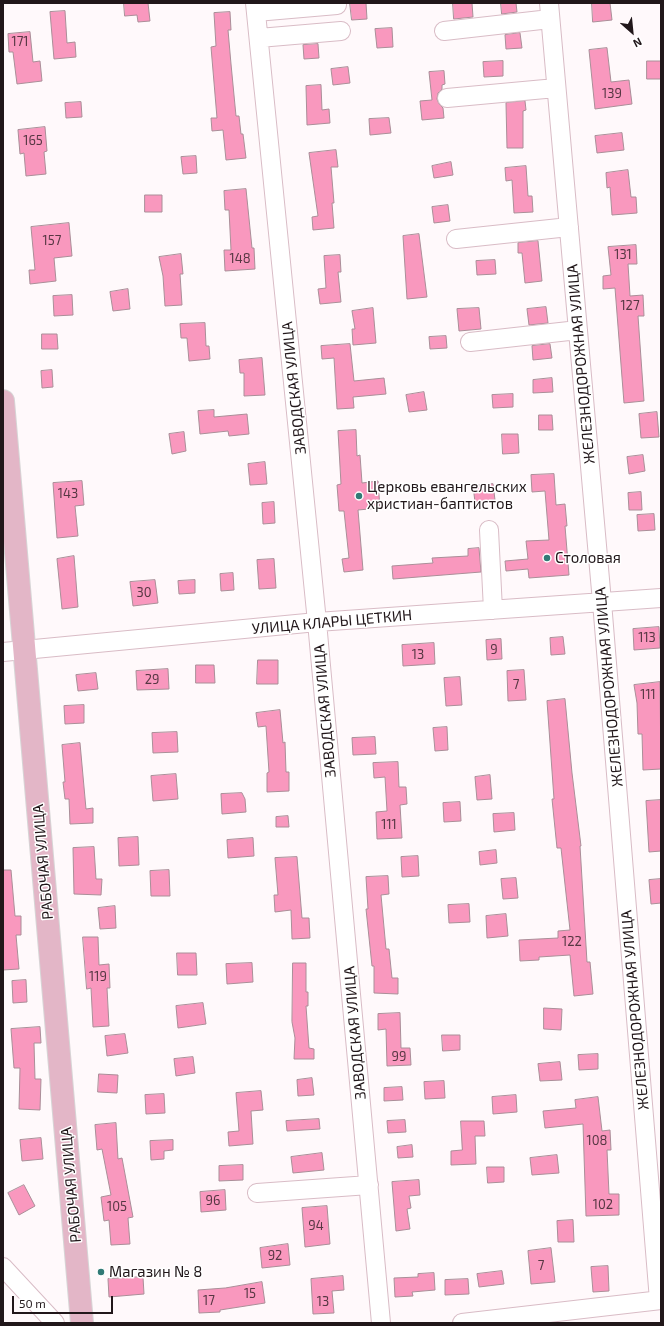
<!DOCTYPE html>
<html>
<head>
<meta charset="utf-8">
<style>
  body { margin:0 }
  #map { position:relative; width:664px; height:1326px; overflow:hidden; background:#fff9fb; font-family:"Exo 2",sans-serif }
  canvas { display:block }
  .frame { position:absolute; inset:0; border:4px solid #21171a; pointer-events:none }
  .north { position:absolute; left:612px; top:12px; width:40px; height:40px; -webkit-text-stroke:3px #fff; paint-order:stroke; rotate:153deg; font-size:11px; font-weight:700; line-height:16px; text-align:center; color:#21171a }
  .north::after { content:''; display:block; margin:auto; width:14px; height:18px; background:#21171a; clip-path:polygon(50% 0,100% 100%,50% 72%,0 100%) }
  .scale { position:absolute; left:12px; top:1296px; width:101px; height:18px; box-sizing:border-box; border:2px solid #21171a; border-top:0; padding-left:5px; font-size:12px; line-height:14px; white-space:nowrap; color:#21171a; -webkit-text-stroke:3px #fff; paint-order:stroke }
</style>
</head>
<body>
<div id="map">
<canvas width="664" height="1326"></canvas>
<div class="frame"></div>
<div class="north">N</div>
<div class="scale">50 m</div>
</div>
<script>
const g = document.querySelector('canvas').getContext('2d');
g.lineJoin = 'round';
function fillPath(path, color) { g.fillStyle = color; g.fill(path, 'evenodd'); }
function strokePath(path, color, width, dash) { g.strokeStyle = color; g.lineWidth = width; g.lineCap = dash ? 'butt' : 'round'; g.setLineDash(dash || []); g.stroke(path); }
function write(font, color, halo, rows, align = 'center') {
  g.font = font + ' "Exo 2",sans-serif'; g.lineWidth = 3; g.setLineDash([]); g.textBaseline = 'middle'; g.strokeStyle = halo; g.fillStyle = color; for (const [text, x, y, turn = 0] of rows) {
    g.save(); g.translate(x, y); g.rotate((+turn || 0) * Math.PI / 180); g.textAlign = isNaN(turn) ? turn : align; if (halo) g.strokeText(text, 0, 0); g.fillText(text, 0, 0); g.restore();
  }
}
const building = new Path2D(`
  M124,3H148L150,21L138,22L137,15L125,16Z
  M350,3H366L367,19L352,20Z
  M453,3H472L473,17L454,19Z
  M501,3H516L517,12L502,14Z
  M592,3H610L612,20L593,22Z
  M65,11L67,43L75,42L76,57L54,59L50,12Z
  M230,12L231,30H228L231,64L236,116H239L241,134H243L246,158L226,160L223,130L212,131L211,118H217L211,47L216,46L214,13Z
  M392,28L393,47L377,48L375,29Z
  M30,32L33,62L40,61L42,81L17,84L13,52H9L8,34Z
  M520,33L522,48L506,49L505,35Z
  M318,44L319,58L304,59L303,45Z
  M607,48L611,82L629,80L632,104L595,109L589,50Z
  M503,61V76L484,77L483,62Z
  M647,61H661V79H647Z
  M348,67L350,83L333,85L331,69Z
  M444,71L445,84L442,85V89L438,93L437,99L439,104L443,108L444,118L422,120L420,101L432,100L429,72Z
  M321,85L322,110L329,109L330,123L307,125L306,86Z
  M525,101L526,110L523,111V148H507L506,103Z
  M81,102L82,117L66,118L65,103Z
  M389,118L391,133L370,135L369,119Z
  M45,127L47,151L44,152L46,174L26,176L24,153L20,154L18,130Z
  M622,133L624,150L597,153L595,136Z
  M336,150L338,167H331L334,203H332L334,228L313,230L312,217L318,216L309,153Z
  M196,156L197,173L183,174L181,157Z
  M451,162L453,175L434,178L432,166Z
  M526,166L528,196H532L533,212L514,213L512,180L506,181L505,168Z
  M628,170L631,197H636L637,213L612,215L610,187L607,188L606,173Z
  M246,189L252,248H254L255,269L225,271L224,250H231L229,210H225L224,191Z
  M145,195H162V212H145Z
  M448,205L450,221L434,223L432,207Z
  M69,223L72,256L54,258L56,281L30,284L29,270H35L31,227Z
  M419,234L427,297L407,299L403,236Z
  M538,241L542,281L525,283L522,253H518V243Z
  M636,245L637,264H628L630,296L643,295L644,316H638L644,401L624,403L615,288L603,289V276L611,275L608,247Z
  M181,254L183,274H180L182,305L165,306L163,276L159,257Z
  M340,255L341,272H338L341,302L320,304L318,289L326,288L324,256Z
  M495,260L496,274L477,275L476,261Z
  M128,289L130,309L113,311L110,292Z
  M72,295L73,315L54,316L53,296Z
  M546,307L548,323L529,325L527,309Z
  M373,308L376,343L353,345L352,329H355L352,311Z
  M479,308L481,329L459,331L457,309Z
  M205,323L206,346H209L210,359L189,361L187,338H181L180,324Z
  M42,334H57L58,349H42Z
  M446,336L447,348L430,349L429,337Z
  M350,344L354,381L384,378L386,394L353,397L354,408L337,409L334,358L322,359L321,346Z
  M550,344L552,358L533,360L532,346Z
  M262,358L265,395L244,396V373H240L239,360Z
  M52,370L53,387L42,388L41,371Z
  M552,378L553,392L533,393V380Z
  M424,392L427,410L409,412L406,395Z
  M513,394V407L493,408L492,395Z
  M214,410V417L247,414L249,434L229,436L228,431L200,434L198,411Z
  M657,412L659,437L641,438L639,414Z
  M539,415H552L553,430H539Z
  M356,430L357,456L360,455L362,483L378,481L380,508L358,510L363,570L344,572L342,559L349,558L344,511H339L337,485L341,484L338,431Z
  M184,432L186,451L172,454L169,434Z
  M502,434H518L519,453L503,454Z
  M643,455L645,471L629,474L627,457Z
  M265,462L267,484L250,485L248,464Z
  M554,474L556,505L565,504L567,526H565L569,575L529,578L528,569L506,571L505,561L528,559L526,541L549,540L545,491L532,492L531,475Z
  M82,481L84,505L75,506L78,536L57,538L53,483Z
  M493,484L495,500L475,502L473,486Z
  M641,492L642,510H629L628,493Z
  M274,502L275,523L263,524L262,503Z
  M654,514L655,530L638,531L637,515Z
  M479,548L481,572L393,579L392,566L433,563L432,558L468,556V549Z
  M74,556L78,607L62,609L57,559Z
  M274,559L276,588L259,589L257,560Z
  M233,573L234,590L221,591L220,574Z
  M155,580L158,603L133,606L130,582Z
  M195,580V593L179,594L178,581Z
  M659,627L660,648L634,650L633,629Z
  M563,637L565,654L551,655L550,638Z
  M501,639L502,659L487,660L486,640Z
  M434,643L435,664L403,666L402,645Z
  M258,660H278V684H257Z
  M196,665H214L215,683H196Z
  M168,669L169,689L137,690L136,671Z
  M524,670L526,700L508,701L507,671Z
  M96,673L98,689L78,691L76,675Z
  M460,677L462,705L446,706L444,678Z
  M660,682L661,769L643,770L642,734H638L637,703L634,685Z
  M565,699L572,773L581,846H580L587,962H590L593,994L574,996L570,955L539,957V960L520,961L519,940L558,938V931L570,930L561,848H557L552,799H554L547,701Z
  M84,705V723L65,724L64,706Z
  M280,710L283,743L285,742L286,772H289V791L267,792V773L269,772L266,726L258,727L256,713Z
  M447,727L448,750L435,751L433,728Z
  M177,732L178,752L153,753L152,733Z
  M375,737L376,754L353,755L352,738Z
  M80,743L86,809L93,808V823L70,824L69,799H65L63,782H65L62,745Z
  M398,762L399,787H406L407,804L400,805L402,838L377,839L376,812L387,811L385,777L374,778L373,763Z
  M176,774L178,799L153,801L151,776Z
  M490,775L492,799L477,800L475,777Z
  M242,793L245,799L246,812L222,814L221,794Z
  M661,800V851L649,852L646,801Z
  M460,802L461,821L444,822L443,803Z
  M514,813L515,830L494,832L493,814Z
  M288,816L289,827H276V817Z
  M138,837L139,865L119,866L118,838Z
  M253,838L254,856L228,858L227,840Z
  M94,847L96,879H102L101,895L74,894L73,848Z
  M496,850L497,863L480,865L479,852Z
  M418,856L419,876L402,877L401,857Z
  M297,857L302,918H309L310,938L292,939L291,910L275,912L274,895H278L275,858Z
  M3,870H11L15,916H21V935H16L19,969L3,970Z
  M169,870L170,896H151L150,871Z
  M388,876L389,894L381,895L386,949H389L392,978H398V994L374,993V966H372L366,909H368L366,877Z
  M516,878L518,898L503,899L501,879Z
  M661,879V903L651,904L649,880Z
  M469,904L470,922L449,923L448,905Z
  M115,906L116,928L100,929L98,908Z
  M506,914L508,936L487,938L486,916Z
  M83,937H98L99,965L109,964L110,988H107L109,1026L93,1027L91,988L87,989Z
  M177,953H196L197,975H178Z
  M252,963L253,982L227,984L226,964Z
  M293,963H306V992H308V1006H306L309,1048L314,1049V1059H294L295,1038L292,1022Z
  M26,980L27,1002L13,1003L12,981Z
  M203,1003L206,1024L178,1028L176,1006Z
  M544,1008L562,1009L561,1030L544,1029Z
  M400,1013L401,1048H410L411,1065L387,1066L386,1029L378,1030V1014Z
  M40,1027L41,1043H34L35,1079H41L40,1110L19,1109L20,1068H14L11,1029Z
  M125,1034L128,1053L107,1056L105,1036Z
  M442,1035H460V1050L443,1051Z
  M598,1054V1069L579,1070L578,1055Z
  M193,1057L195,1073L176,1076L174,1059Z
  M560,1062L562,1080L540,1081L538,1064Z
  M99,1074L118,1075L117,1093L98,1092Z
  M312,1078L314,1095L298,1096L297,1080Z
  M444,1081L445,1098L425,1099L424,1082Z
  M402,1087L403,1100L384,1101V1088Z
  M261,1091L263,1110L251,1111L253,1144L229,1146L228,1132L239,1131L236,1093Z
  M164,1094L165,1113L146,1114L145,1095Z
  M516,1095L517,1112L493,1114L492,1097Z
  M598,1097L602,1131L610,1130L611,1150H607L609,1194H619V1215L586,1216L583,1124L545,1128L543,1111L576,1108L575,1100Z
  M319,1119L320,1129L287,1131L286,1121Z
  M405,1120L406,1132L388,1133L387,1121Z
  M461,1121H484L485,1136H475L476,1164L451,1165V1151L462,1150Z
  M116,1123L118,1159L122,1158L133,1217L128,1218L130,1244L111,1245L109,1220L104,1221L101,1197L111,1195L102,1149L97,1150L95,1125Z
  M41,1138L43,1159L22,1161L20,1140Z
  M173,1140V1150L164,1151V1159L151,1160L150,1141Z
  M412,1145L413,1157L398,1158L397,1147Z
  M322,1153L324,1170L293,1173L291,1157Z
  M557,1155L559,1173L532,1175L530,1158Z
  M243,1165V1180L219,1181V1166Z
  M487,1167H504V1182L488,1183Z
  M419,1180L420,1195L409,1196L411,1208L407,1209L410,1229L396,1231L392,1182Z
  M24,1185L35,1206L19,1215L8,1193Z
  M225,1190L226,1210L201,1212L200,1192Z
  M327,1206L330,1244L305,1247L302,1208Z
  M573,1220L574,1242H558L557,1221Z
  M288,1244L290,1265L262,1268L260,1248Z
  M551,1248L555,1282L531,1284L528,1251Z
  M608,1266L609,1291L593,1292L591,1267Z
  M502,1271L504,1284L479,1287L477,1274Z
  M434,1273L435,1290L412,1292L413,1296L395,1297L394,1278L418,1277V1274Z
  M343,1276L344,1290L332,1291L334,1313L313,1314L311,1279Z
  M143,1277L144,1294L109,1297L108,1279Z
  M468,1279L469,1294L445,1295V1280Z
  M262,1282L265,1303L220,1310V1312L199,1313L198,1290L225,1288Z`);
fillPath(building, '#f998be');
strokePath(building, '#aa8e98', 1);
const minor = new Path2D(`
  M255,3L317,622L381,1323
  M549,3L602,602L659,1300
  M256,12L337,5
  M444,31L550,19
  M259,38L341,31
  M447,98L556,88
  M456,239L569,227
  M470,342L578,330
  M489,530L493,610
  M3,652L317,622L661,598
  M257,1193L369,1185
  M3,1267L55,1323
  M462,1323L661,1300`);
const major = new Path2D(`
  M3,401L82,1323`);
strokePath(minor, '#d9bcc6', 20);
strokePath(major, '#d7d5d6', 24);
strokePath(minor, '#fff', 18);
strokePath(major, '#e3b6c7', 22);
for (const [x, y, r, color] of [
  [359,496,4,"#317a76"],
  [547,558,4,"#317a76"],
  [101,1272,4,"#317a76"]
]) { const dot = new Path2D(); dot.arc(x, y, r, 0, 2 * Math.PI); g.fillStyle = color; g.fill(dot); strokePath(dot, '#fff', 1.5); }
write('13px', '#573743', null, [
  ["171",20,42],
  ["139",612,94],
  ["165",33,141],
  ["157",52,241],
  ["131",623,255],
  ["148",240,259],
  ["127",630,306],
  ["143",68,494],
  ["30",144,593],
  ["113",647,638],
  ["9",494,650],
  ["13",418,655],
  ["29",152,680],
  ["7",516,685],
  ["111",648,695],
  ["111",389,825],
  ["122",572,942],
  ["119",98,977],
  ["99",399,1057],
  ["108",597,1141],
  ["96",213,1201],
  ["102",603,1205],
  ["105",117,1207],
  ["94",316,1226],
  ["92",275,1256],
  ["7",541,1266],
  ["15",250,1294],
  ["17",209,1301],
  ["13",323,1302]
]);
write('15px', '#21171a', '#fff', [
  ["ЖЕЛЕЗНОДОРОЖНАЯ УЛИЦА",581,364,-95],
  ["ЗАВОДСКАЯ УЛИЦА",294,388,-96],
  ["УЛИЦА КЛАРЫ ЦЕТКИН",332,622,-5],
  ["ЖЕЛЕЗНОДОРОЖНАЯ УЛИЦА",609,687,-95],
  ["ЗАВОДСКАЯ УЛИЦА",325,711,-95],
  ["РАБОЧАЯ УЛИЦА",43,862,-95],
  ["ЖЕЛЕЗНОДОРОЖНАЯ УЛИЦА",635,1010,-95],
  ["ЗАВОДСКАЯ УЛИЦА",355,1033,-95],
  ["РАБОЧАЯ УЛИЦА",71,1185,-95]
]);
write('15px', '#21171a', '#fff', [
  ["Церковь евангельских",367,487],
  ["христиан-баптистов",367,504],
  ["Столовая",555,558],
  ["Магазин № 8",109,1272]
], 'left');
</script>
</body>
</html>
